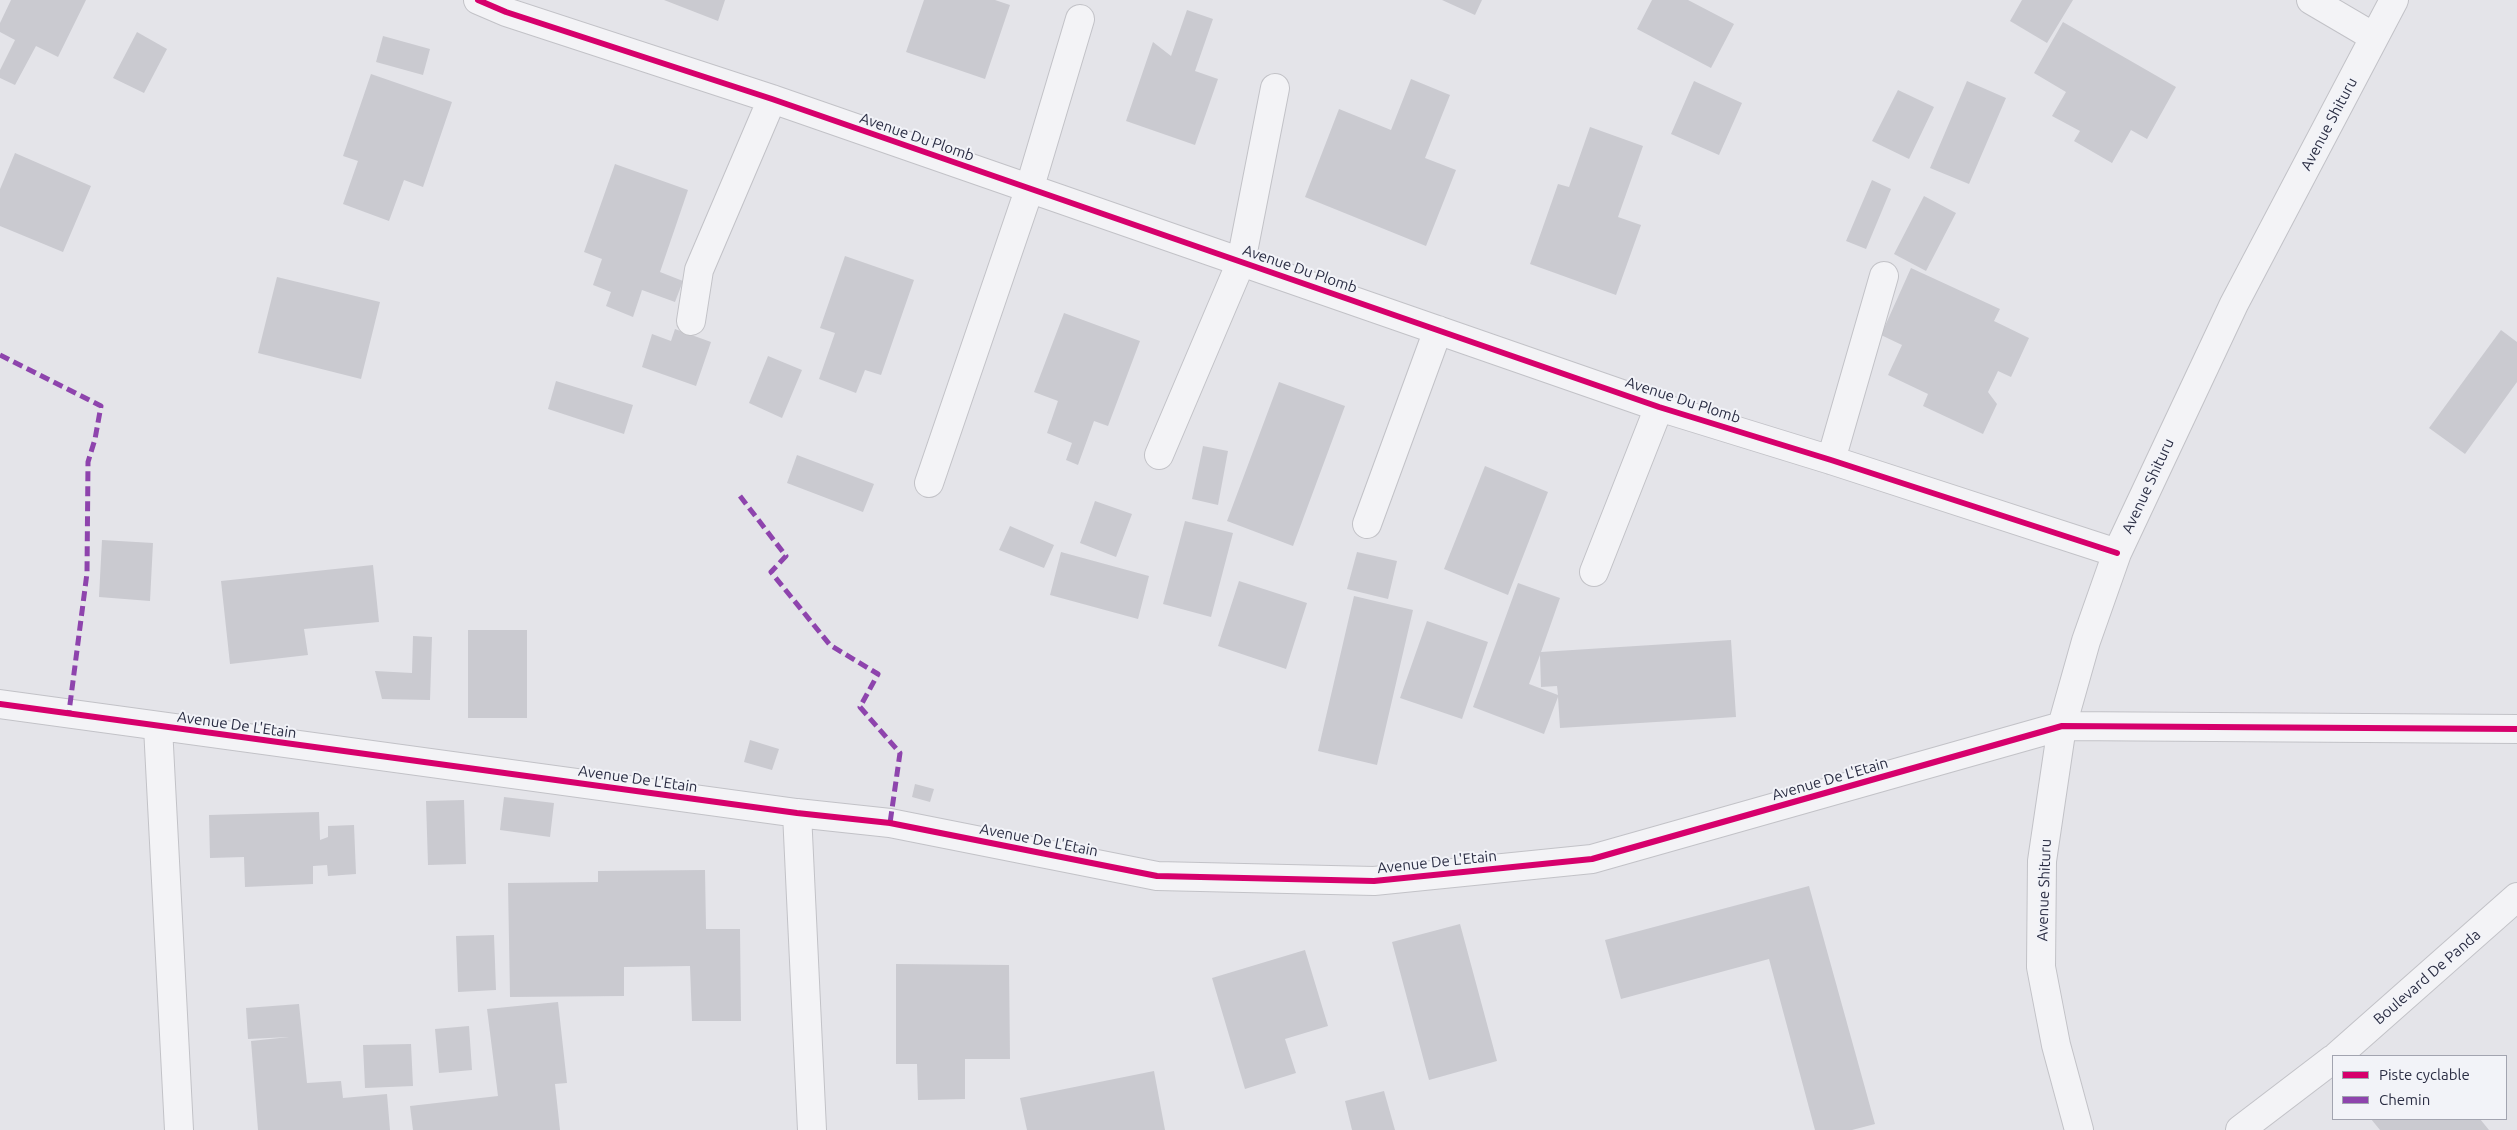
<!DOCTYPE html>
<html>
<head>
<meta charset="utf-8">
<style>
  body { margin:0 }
  #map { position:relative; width:2517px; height:1130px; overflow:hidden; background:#e4e4e9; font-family:Ubuntu,sans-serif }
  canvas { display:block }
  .legend { position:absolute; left:2332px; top:1055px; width:175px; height:65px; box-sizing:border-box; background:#f2f3f8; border:1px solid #a2a4b0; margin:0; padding:6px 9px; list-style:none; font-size:15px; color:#2a2d43 }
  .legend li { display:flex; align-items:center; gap:10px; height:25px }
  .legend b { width:25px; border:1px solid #a2a4b0 }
</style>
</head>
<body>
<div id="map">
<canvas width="2517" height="1130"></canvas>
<ul class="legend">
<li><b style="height:6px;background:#d6006c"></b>Piste cyclable</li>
<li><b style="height:6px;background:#8e44ad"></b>Chemin</li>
</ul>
</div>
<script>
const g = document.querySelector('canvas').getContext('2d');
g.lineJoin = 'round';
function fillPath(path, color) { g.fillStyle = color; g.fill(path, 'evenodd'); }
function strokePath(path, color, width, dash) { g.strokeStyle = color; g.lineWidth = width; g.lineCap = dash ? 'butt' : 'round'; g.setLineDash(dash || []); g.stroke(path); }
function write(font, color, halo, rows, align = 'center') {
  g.font = font + ' Ubuntu,sans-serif'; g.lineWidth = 4; g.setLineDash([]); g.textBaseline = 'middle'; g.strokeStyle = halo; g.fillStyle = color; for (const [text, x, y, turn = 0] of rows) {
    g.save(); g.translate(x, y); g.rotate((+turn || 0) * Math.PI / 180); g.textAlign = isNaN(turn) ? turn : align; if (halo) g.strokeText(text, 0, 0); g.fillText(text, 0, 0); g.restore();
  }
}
fillPath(new Path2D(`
  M11,0H86L58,57L36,46L15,85L0,78V70L15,40L0,32V23Z
  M664,0H725L718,21Z
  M924,0H995L1010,5L985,79L906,52Z
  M1442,0H1482L1475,15Z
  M1652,0H1688L1734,24L1711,68L1637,29Z
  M2022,0H2073L2047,43L2010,21Z
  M1187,10L1213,19L1195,71L1218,79L1195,145L1126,121L1153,42L1171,56Z
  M2063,22L2176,87L2147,139L2131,130L2112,163L2074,141L2080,131L2052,116L2066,92L2034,73Z
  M137,32L167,49L144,93L113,78Z
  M383,36L430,49L423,75L376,62Z
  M371,74L452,102L423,187L404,180L389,221L343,204L358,161L343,156Z
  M1411,79L1450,95L1425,158L1456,170L1426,246L1305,197L1339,109L1391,130Z
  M1694,81L1742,103L1719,155L1671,134Z
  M1967,81L2006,98L1969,184L1930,168Z
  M1898,90L1934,107L1909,159L1872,141Z
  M1590,127L1643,146L1618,217L1641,225L1616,295L1530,264L1558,184L1569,187Z
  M15,153L91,186L63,252L0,226V189Z
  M615,164L688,190L660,272L683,281L675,302L642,290L633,317L606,306L611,292L593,285L602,259L584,252Z
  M1872,180L1891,189L1866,249L1846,241Z
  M1924,196L1956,213L1926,271L1894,254Z
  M845,256L914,280L881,375L865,370L856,393L819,379L835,333L820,328Z
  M1911,268L2000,309L1994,321L2029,338L2011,377L1998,371L1988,392L1997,404L1983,434L1923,406L1928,394L1888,375L1902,345L1881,335Z
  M277,277L380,302L361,379L258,353Z
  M1064,313L1140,341L1108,426L1094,421L1078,465L1066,460L1072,443L1047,433L1058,401L1034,392Z
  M675,329L711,342L696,386L642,367L652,334L671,341Z
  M2501,330L2517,342V382L2465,454L2429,428Z
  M768,356L802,370L782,418L749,403Z
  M556,381L633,405L624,434L548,409Z
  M1279,382L1345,406L1293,546L1227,521Z
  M1203,446L1228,451L1218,505L1192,499Z
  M797,455L874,484L863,512L787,483Z
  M1485,466L1548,492L1508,595L1444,569Z
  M1095,501L1132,514L1116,557L1080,543Z
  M1185,521L1233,533L1211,617L1163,604Z
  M1010,526L1054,545L1044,568L999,550Z
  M102,540L153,543L150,601L99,597Z
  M1061,552L1149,576L1138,619L1050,595Z
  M1357,552L1397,561L1388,599L1347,589Z
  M373,565L379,622L304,629L308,655L230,664L221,581Z
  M1239,581L1307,603L1286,669L1218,646Z
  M1518,583L1560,598L1541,652L1731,640L1736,717L1560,728L1558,697L1544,734L1473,707ZM1540,655L1541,687L1557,686L1558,695L1529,684Z
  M1354,596L1413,610L1377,765L1318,751Z
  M1427,621L1488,642L1462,719L1400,698Z
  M468,630H527V718H468Z
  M413,636L432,637L430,700L382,699L375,671L412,673Z
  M750,740L779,749L772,770L744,762Z
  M915,784L934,789L930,802L912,797Z
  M504,797L554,803L550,837L500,830Z
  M464,800L466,864L428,865L426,801Z
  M319,812L320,840L328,837V826L354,825L356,874L328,876L327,865L313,866V884L245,887L244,857L210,858L209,815Z
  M705,870L706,929H740L741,1021H692L690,966L624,967V996L510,997L508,883L598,882V871Z
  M1809,886L1875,1124L1852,1130H1815L1769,959L1621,999L1605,940Z
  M1460,924L1497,1061L1429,1080L1392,942Z
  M494,935L496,990L458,992L456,936Z
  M1305,950L1328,1026L1285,1039L1296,1073L1245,1089L1212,978Z
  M896,964L1009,965L1010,1059H965V1099L918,1100L917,1064H896Z
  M558,1002L567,1083L555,1084L560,1130H413L410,1106L498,1096L487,1009Z
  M299,1004L307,1083L341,1081L343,1098L387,1094L390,1130H258L251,1041L289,1037L248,1039L246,1008Z
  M469,1026L472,1070L439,1073L435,1029Z
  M411,1044L413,1086L365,1088L363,1045Z
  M1154,1071L1165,1130H1027L1020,1098Z
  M1384,1091L1395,1130H1352L1345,1101Z
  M2371,1119H2480L2489,1130H2380Z`), '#cacad0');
const minor = new Path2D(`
  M478,0L506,12L772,99L1659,407L1831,460L2117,553
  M2311,0L2374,37
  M691,321L699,270L772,99
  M1159,455L1241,262L1275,88
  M1831,460L1884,276
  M929,483L1029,190L1080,19
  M1367,524L1438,330
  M1594,572L1659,407
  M0,704L797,813L890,823L1157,876L1374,881L1592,859L2062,726L2517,729
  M158,727L179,1130
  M797,813L812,1130
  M2079,1130L2056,1045L2041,967L2042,861L2062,726L2086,641L2117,553L2234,304L2394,0`);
const tertiary = new Path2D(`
  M2337,1056L2517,897
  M2240,1130L2333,1059`);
strokePath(minor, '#c2c2c7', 30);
strokePath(tertiary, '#c2c2c7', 30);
strokePath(minor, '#f3f3f6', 28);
strokePath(tertiary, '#f3f3f6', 28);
strokePath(new Path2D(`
  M0,355L101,406L95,439L88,462L87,573L69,712
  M740,496L786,556L771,572L830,645L878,674L860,707L900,753L890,823`), '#8e44ad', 5, [10, 5]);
strokePath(new Path2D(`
  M478,0L506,12L772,99L1659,407L1831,460L2117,553
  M0,704L797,813L890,823L1157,876L1374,881L1592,859L2062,726L2517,729`), '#d6006c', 6);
write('15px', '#2a2d43', '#f2f3f8', [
  ["Avenue Shituru",2329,124,-62],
  ["Avenue Du Plomb",917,137,19],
  ["Avenue Du Plomb",1300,269,19],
  ["Avenue Du Plomb",1683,400,18],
  ["Avenue Shituru",2148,486,-65],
  ["Avenue De L'Etain",237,725,8],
  ["Avenue De L'Etain",638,779,8],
  ["Avenue De L'Etain",1830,779,-16],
  ["Avenue De L'Etain",1039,840,11],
  ["Avenue De L'Etain",1437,862,-6],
  ["Avenue Shituru",2044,890,-88],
  ["Boulevard De Panda",2427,977,-41]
]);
</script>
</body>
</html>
